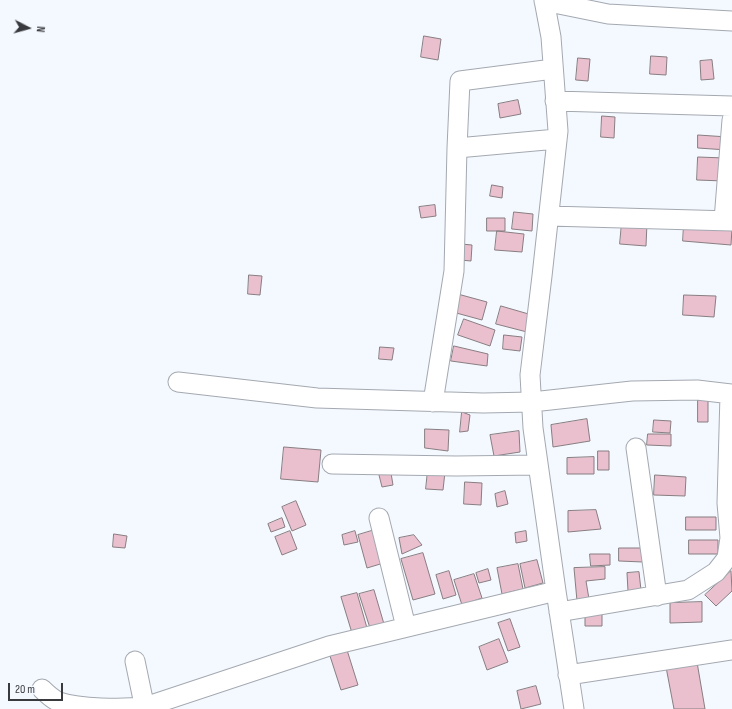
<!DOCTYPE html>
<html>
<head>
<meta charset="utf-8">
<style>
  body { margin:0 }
  #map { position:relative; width:732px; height:709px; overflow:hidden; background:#f4f8ff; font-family:"Sofia Sans Condensed",sans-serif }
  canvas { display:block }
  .north { position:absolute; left:8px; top:8px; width:40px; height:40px; -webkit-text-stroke:3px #f4f8ff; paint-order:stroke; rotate:96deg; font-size:11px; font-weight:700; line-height:16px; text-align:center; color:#383a3d }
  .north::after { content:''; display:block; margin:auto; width:14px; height:18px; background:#383a3d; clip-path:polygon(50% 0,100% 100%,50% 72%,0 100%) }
  .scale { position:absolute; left:8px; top:683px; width:55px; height:18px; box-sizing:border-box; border:2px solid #383a3d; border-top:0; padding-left:5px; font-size:12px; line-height:14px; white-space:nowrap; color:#383a3d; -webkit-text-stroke:3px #f4f8ff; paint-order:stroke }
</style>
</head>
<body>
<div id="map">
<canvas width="732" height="709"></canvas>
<div class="north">N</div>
<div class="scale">20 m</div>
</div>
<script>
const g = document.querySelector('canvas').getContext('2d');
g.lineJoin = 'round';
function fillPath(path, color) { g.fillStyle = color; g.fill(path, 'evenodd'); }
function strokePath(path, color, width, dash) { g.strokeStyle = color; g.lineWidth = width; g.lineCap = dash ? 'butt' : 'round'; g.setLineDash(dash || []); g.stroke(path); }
const building = new Path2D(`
  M424,36L441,39L438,60L421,57Z
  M651,56L667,57L666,75L650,74Z
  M578,58L590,59L588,81L576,80Z
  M712,60L714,79L701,80L700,61Z
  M518,100L521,114L500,118L498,104Z
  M602,116L615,117L614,138L601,137Z
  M698,135L728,137L727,150L698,148Z
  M698,157L725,158L724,181L697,180Z
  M492,185L503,187L502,198L490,196Z
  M435,205L436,216L421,218L419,207Z
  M514,212L533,214L532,231L512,229Z
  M487,218H505V231H487Z
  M622,222L647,223L646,246L620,244Z
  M684,224L732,228L731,245L683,241Z
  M497,231L524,234L522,252L495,250Z
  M461,244L472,245L471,261L460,260Z
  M249,275L262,276L260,295L248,294Z
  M454,293L487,302L482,320L449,311Z
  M684,295L716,296L714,317L683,315Z
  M501,306L532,315L527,332L496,324Z
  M464,319L495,330L490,346L458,335Z
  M504,335L522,337L520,351L503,349Z
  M454,346L488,354L487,366L451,361Z
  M380,347L394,348L392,360L379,359Z
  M698,400H708V422H698Z
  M462,412L470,415L468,431L460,432Z
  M587,419L590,441L553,447L551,425Z
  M654,420L671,421L670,433L653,432Z
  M425,429L449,430L448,451L425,448Z
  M519,431L520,452L494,456L490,435Z
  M648,434H671V446L647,445Z
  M284,447L321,450L318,482L281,479Z
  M598,451H609V470H598Z
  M594,457V474H567V458Z
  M428,470L445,472L443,490L426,489Z
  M391,473L393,485L382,487L379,475Z
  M655,475L686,477L685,496L654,495Z
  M465,482L482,483L481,505L464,504Z
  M505,491L508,504L497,507L495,494Z
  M296,501L306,525L292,531L282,507Z
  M596,510L601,529L568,532V511Z
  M686,517H716V530H686Z
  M282,518L285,527L271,532L268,524Z
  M378,529L387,562L367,568L358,535Z
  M290,531L297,549L282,555L275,537Z
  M355,531L358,542L344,545L342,535Z
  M526,531L527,541L516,543L515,533Z
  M114,534L127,536L125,548L113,547Z
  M414,535L422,545L402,554L399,538Z
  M689,540H718V554H689Z
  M619,548H644L643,562L619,561Z
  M423,553L435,594L413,600L401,559Z
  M590,554H610V565L591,566Z
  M537,560L543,583L525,588L520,564Z
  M518,564L523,589L502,594L497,568Z
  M605,567V579L586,581L589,599L577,601L574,568Z
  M488,569L491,580L479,583L476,573Z
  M449,571L456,595L443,599L436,575Z
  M731,571L732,591L716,606L705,595Z
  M639,572L641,590L628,591L627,573Z
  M474,574L482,598L462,605L454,580Z
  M374,590L384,624L370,628L359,594Z
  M357,593L367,628L352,633L341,597Z
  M702,602V622L670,623V603Z
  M602,613V626H585V614Z
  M510,619L520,647L508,651L498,623Z
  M499,639L508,662L487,670L479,647Z
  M347,650L358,685L341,690L330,656Z
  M697,662L705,709H674L666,667Z
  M536,686L541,704L521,709L517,691Z`);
fillPath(building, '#eabfce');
strokePath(building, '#877e81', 1);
const minor = new Path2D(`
  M544,0L551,37L558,131L542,276L530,375L533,428L556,591L574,709
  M544,1L608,14L732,21
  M555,101L732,106
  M457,148L460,81L553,69
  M549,216L732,221
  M724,220L732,120
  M178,382L317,398L483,403L532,402L632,391L697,390L732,394
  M433,402L454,271L457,148L557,139
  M636,448L657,596
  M332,464L456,466L538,465
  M379,518L406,627
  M559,612L688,590L716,572L727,558L730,538L727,503L730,394
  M135,661L145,709
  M568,675L732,650
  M42,689C47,694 52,699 59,702C80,709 122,709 145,707L329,646L556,591`);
strokePath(minor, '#a4a9b1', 21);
strokePath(minor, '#fff', 19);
</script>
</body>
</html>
